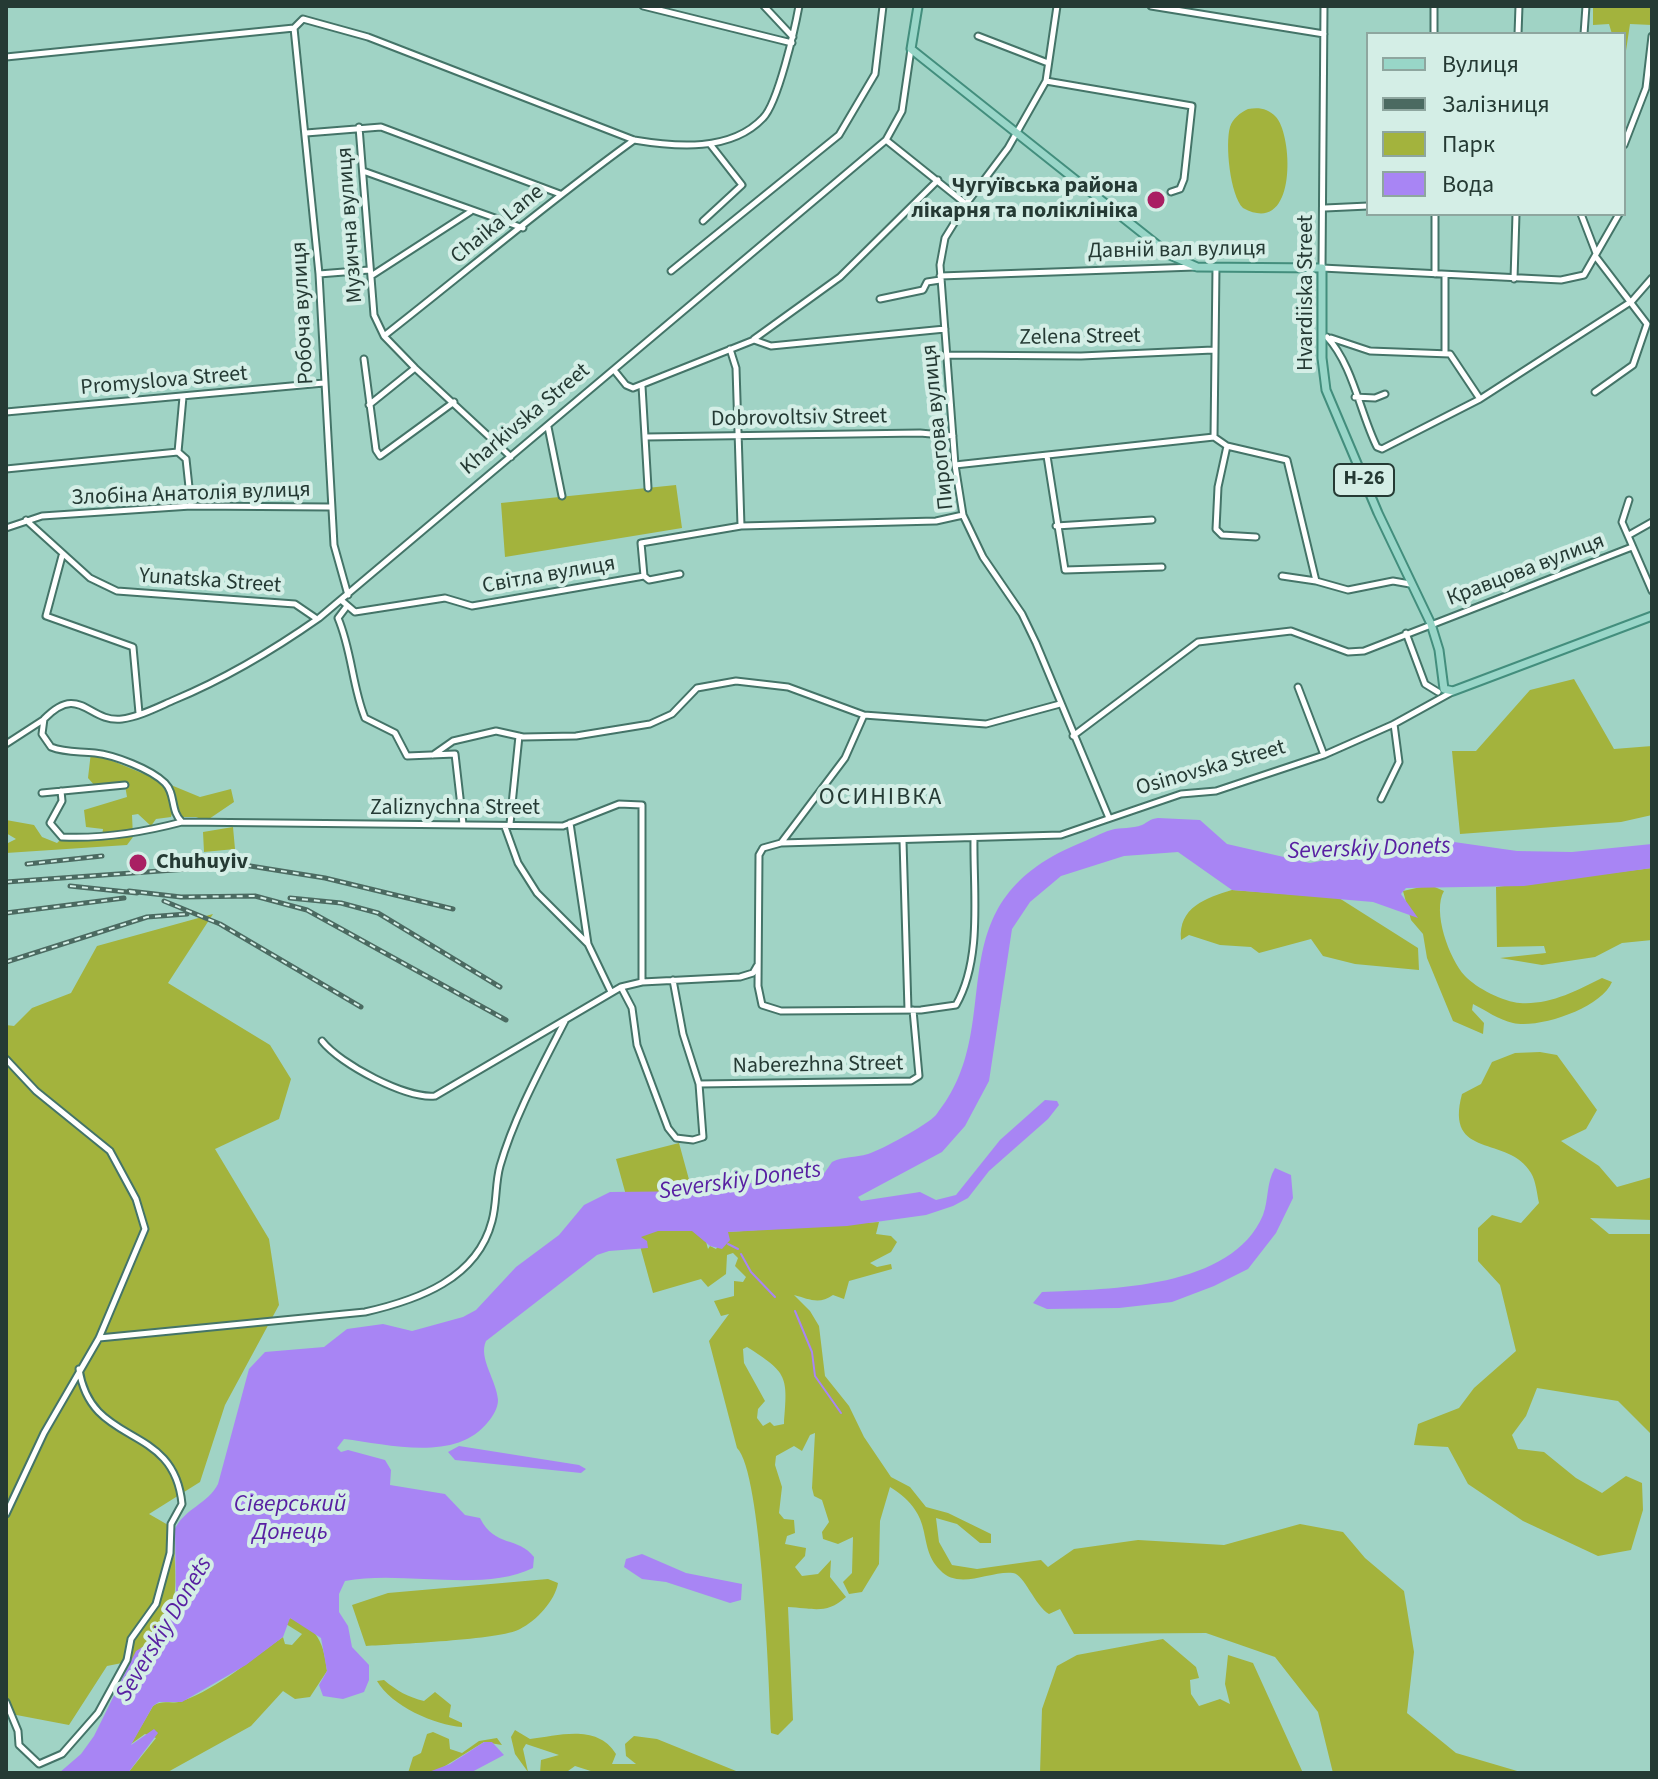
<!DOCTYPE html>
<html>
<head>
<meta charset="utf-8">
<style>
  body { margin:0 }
  #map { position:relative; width:1658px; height:1779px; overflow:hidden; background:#a0d3c5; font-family:"Source Sans 3",sans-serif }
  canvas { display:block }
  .frame { position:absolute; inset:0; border:8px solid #253a34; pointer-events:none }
  .legend { position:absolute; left:1366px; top:32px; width:260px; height:184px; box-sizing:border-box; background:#d4eee6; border:2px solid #8ea69f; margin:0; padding:10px 14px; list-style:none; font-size:24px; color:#253a34 }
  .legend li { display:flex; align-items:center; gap:16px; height:40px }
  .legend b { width:40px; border:2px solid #8ea69f }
</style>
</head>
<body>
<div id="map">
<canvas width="1658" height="1779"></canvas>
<div class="frame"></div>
<ul class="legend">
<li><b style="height:10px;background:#98d6c8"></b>Вулиця</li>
<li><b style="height:10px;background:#4b6a61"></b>Залізниця</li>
<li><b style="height:22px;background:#a3b33d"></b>Парк</li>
<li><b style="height:22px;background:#a885f4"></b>Вода</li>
</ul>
</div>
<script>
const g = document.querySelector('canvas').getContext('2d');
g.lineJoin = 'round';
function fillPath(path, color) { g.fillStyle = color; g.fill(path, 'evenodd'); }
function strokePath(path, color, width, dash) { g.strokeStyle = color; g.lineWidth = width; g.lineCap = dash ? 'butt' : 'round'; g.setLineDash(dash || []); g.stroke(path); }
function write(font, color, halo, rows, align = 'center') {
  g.font = font + ' "Source Sans 3",sans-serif'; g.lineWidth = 8; g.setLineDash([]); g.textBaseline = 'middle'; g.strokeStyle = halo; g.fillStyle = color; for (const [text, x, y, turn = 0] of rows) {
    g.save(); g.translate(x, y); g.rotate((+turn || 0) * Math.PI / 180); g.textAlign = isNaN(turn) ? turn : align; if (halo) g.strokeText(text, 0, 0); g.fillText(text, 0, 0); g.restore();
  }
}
fillPath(new Path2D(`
  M1593,6H1652V25L1630,24L1624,64V34H1612L1609,24L1593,25Z
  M1248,109C1258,107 1268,108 1276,117C1293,135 1298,238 1243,208C1230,195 1225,144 1230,127C1233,118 1240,113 1248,109Z
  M676,485L682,528L505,557L501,503Z
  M1574,679L1614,749L1652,746V815L1621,822L1460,834L1452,751H1476L1530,690Z
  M91,752L200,797L231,789L234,802L206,821L196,817H181L173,810L171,817L156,819L151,826L138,814L132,815L133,837L127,845L6,853V844L16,839L6,833V820L34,825L42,837L57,843L63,837L102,836L103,829L86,827L84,810L127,797L125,785L96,787L88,778Z
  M233,827L235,849L204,852L203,832Z
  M1652,868V940L1622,943L1595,957L1542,965L1500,958L1546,953L1544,946L1497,947L1496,887Z
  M1430,885L1444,891C1432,911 1449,959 1465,976C1476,988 1504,1002 1520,1003C1550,1005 1576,991 1602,978L1612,982C1601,1008 1539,1029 1513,1023C1499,1020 1485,1010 1473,1004L1472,1010L1484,1023L1483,1034L1453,1021L1427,958L1423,934L1411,920L1403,891Z
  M1232,890L1339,898L1418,948L1419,970L1355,964L1323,956L1311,939L1259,953L1251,947L1220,945L1189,935L1181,940C1178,907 1206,898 1232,890Z
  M213,914L168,983L270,1045L291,1079L279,1119L215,1149L269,1239L279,1305L225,1405L200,1482L149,1514L175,1529C172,1564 183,1598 163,1630C153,1644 139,1644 132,1661L107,1666L69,1725L6,1713V1025L14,1026L32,1008L71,993L97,946Z
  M1540,1052L1557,1055L1597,1110L1586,1129L1561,1141L1599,1166L1617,1187L1652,1177V1220L1590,1218L1609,1234H1652V1435L1618,1401L1537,1388L1526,1416L1512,1435L1518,1449L1544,1452L1576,1478L1602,1493L1626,1476L1642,1483L1643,1510L1631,1550L1598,1556L1523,1521L1468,1484L1448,1447L1414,1445L1418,1424L1459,1408L1474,1388L1516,1351L1500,1285L1478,1261V1228L1492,1215L1521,1223L1539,1203C1537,1194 1536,1181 1531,1173C1509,1134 1444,1161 1462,1094L1481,1084L1492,1062L1515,1053Z
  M679,1143L708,1249L710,1246L716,1249L728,1232L879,1222L876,1234L891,1236L897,1242L891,1252L870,1263L877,1267L891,1264L892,1269L849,1281L844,1299L833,1295C819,1305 809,1299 794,1295L810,1311L819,1326L825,1376L849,1406L864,1437L891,1477L910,1487L926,1507L948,1513L991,1534V1543H980L957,1524L936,1518L939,1542L952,1565L977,1569L1041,1560L1048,1567L1074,1549L1138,1540L1224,1545L1300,1524L1343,1532L1365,1558L1404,1591L1414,1652L1407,1713L1456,1753L1524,1773H1333L1318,1712L1275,1657L1206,1633L1074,1634L1060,1609L1049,1614C1035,1606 1024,1574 1013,1573C991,1570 959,1591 940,1570C915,1544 938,1517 890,1487L880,1521L879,1564L862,1592L849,1594L843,1582L852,1573L853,1537L838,1544L823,1539L822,1532L829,1522L822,1500L814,1496L812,1488L815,1433L810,1435L802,1451L794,1446L776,1456L775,1465L782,1487L779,1513L784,1519L794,1520L795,1533L787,1536L785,1544L806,1548L805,1556L795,1567L802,1576L818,1574L831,1560L830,1577L846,1597C826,1615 813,1608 788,1607L793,1720L778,1735L771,1733C769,1687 762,1472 737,1448L709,1341L729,1314L721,1316L714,1301L734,1296V1281L743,1282L746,1277L735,1266L738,1258L733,1253L727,1255L726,1274L708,1287L701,1279L653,1293L616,1159ZM747,1347C788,1373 788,1376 784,1424L774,1426L770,1422L763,1426L757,1418L758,1409L765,1401L744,1363L743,1349Z
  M548,1579L558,1583C555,1601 536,1621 520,1629C501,1640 394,1644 366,1646L352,1605L388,1593Z
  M290,1618C318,1627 324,1644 327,1671L310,1697L295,1699L283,1691L251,1726L166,1773H128L156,1738L145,1734L131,1744L153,1706C163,1699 171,1705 182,1701C219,1688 251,1659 283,1637L285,1644L292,1645L302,1634L286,1624Z
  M1163,1639L1196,1667L1199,1678L1190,1680L1191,1694L1199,1706L1220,1699L1230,1704L1225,1684L1228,1655L1253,1663L1303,1773H1040L1042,1709L1057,1666L1077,1655Z
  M384,1680C397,1691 408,1697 424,1701L435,1692L451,1705L449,1717L462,1723V1727C435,1725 391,1706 377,1681Z
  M515,1730L530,1739C558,1736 597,1723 616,1754L612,1764H636L626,1756L625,1744L634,1736L657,1739L741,1773H597L575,1766L568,1771L540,1773L541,1760L559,1755L526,1744L523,1749L528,1772L515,1754L511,1737Z
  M433,1732L449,1739L450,1749L462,1753L479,1741L497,1738L502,1745L484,1742L437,1771L408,1773L413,1757L421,1753L427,1734Z`), '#a3b33d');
fillPath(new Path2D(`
  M1158,818L1200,820L1227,844L1310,863L1402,845L1454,842L1517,851L1572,852L1652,844V868L1524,886L1406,888L1401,894L1418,918L1373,902L1232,890L1178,852L1124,856L1061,876L1030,902L1012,929L989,1081L965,1126L942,1152L858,1197L861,1201L920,1192L936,1200L956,1195L1000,1140L1045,1100L1057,1101L1059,1105L1048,1119L989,1171L968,1198L953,1206L926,1215L847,1226L728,1232L730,1240L722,1249L710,1246L692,1231H658L641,1237L647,1241L648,1248L609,1251L597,1255L486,1341C478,1358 497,1381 498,1400C498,1408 493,1416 488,1422C456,1463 387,1444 344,1439L337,1448L341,1452L348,1450L385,1460L391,1470L390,1485L445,1494L465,1515L480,1518C495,1548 518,1536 534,1557L533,1568C482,1593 402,1570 345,1581L339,1594V1612L348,1626L352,1647L369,1665V1680L364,1692L343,1699L323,1696L319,1685L327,1671L321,1638L290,1618L283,1637L246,1665L182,1702H159L153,1706L131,1745L154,1729L158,1733L128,1773H59L81,1754L94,1736L136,1651L154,1640L165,1626L176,1594L175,1529C185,1508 208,1504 218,1484L249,1369L265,1352L324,1347L347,1329L383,1324L412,1331L463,1317L476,1310L516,1267L559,1235L584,1205L610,1192L707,1191L763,1181L816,1178L823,1175L832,1162C844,1156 855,1158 868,1154C881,1150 927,1125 936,1115C1012,1023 929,906 1078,844C1089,840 1100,833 1111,830C1121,827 1132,829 1142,825C1148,822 1150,819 1158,818Z
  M1275,1168L1291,1175L1293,1198L1276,1233L1248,1269L1214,1286L1172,1302L1119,1308L1047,1309L1033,1303L1042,1292C1110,1289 1232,1289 1263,1215C1269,1199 1266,1183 1275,1168Z
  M459,1446L579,1465L586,1469L581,1473L455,1460L448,1452Z
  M642,1554L686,1573L742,1584L741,1600L730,1603L666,1582L642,1579L624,1567L626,1559Z
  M484,1742H492L504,1755L470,1773H426L450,1764Z`), '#a885f4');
strokePath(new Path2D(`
  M728,1244L738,1249
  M741,1254L751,1272L775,1297
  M795,1311L812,1352L815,1376L841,1413`), '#a885f4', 2);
const minor = new Path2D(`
  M643,6L792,43
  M764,6L793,37
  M1151,6L1324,34
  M1324,6L1322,268L1561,280L1584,275L1619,214
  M1434,6V34
  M294,28L319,274L334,545L348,595
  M1518,34L1519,6
  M1584,34L1586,6
  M978,36L1048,63
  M6,57L294,28L303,19L368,37L634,140C676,147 731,152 763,118C778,103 795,28 799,6
  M1046,81L1192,106L1184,179L1180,189L1171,192
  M359,127L374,315L384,336L415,368L511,457
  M306,133L381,127L560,194
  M886,140L966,204L945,238L940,265L955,465L963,515L983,557L1022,614L1036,643L1109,818
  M1624,145L1646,88L1652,36
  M363,171L523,228
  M966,204L1008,148L1046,81L1057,6
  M1325,208L1368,206
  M1435,214V274
  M1581,214L1596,253
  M703,221L742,185L710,144
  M671,271L839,135L875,74L883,6
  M319,274L369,270
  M371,276L470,212
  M940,276L1195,267
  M1514,279L1516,214
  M880,299L923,290L927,282L940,280
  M384,336C467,271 548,202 634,140
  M1327,337C1353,365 1360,413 1377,447L1382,449L1480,399L1632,301L1652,278
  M1331,338L1370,351L1450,354L1480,399
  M754,339L840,277L938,180
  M730,349L736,368L741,526
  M1445,352V275
  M947,355L1081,356L1213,350
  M364,359L376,450L380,456L454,402
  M614,370L626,385L633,388L754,340L771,346L945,329
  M642,386L648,488
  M1595,392L1633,365L1647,324L1596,257
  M183,397L178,452L186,459L191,506
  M1355,397L1375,398L1385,394
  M369,405L415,368
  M6,412L324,383
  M548,427L562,496
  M646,437L920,433L953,436
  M1214,437L1216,267
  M1227,446L1218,487L1216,529L1222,535L1256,537
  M1047,456L1065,570L1162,567
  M955,465L1214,437L1227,446L1287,460L1316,581
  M6,469L178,452
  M1629,500L1622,522L1652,591
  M26,520L90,578L117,591L295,604L317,619
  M1056,526L1152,520
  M6,528L42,516L191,506L330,507
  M1629,535L1652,522
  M62,556L46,616L133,647L139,713
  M644,576L649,580L680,574
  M1282,576L1316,581L1348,590L1393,581L1410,584
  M341,600L355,612L445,598L472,606L644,576L641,543L741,526L936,521L963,515
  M347,606L338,618C352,651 352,686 365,718L395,733L407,756L455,754L463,824
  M1406,633L1425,684L1438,692
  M1298,687L1324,755
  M1073,736L1198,642L1291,631L1348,652L1364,651L1632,547
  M6,744L43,720
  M433,755L453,741L496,731L523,737L576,736L650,724L672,714L697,688L736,681L788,687L864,715L986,724L1060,704
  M61,791L62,801L50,823L62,837C102,839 144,832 182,822L563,826L619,804L642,805V982
  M42,793L125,785
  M1381,799L1399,762L1394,724
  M182,822C170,811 176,794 165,783C151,769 114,755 95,753C79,751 66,753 51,747L42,734L44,719C80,682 88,723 122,719C139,717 158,707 174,700C227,678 272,651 319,618L886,140L902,111L911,49
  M570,823L588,944
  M510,824L519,736
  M505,827L518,863L537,893L588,944L611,992
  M974,838C973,890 983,958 956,1005L921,1010L781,1011L762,1005L758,986L759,855L763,848L781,843L1061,835L1181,794L1216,791L1324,755L1394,724L1452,692
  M903,841L908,1010
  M781,843L845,758L864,715
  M621,987L632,1008L637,1045L668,1128L676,1138L693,1140L703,1137L699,1084L683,1034L673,980
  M322,1041C340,1064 406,1099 435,1096L621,987L642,982L740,977L753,973L757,966
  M6,1059L36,1091L110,1151L136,1199L145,1229L99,1338L44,1433L6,1514
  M699,1084L911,1081L919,1076L913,1010
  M99,1338L365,1312C418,1300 477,1279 492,1221C497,1203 495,1184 500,1166C514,1117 542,1066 565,1021
  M6,1702L18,1731L19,1745L39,1764L62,1754L98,1713L127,1660L131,1639L156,1604L170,1553L171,1524L182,1504C174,1421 91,1449 79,1369`);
const major = new Path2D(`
  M918,6L911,49L1170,255L1197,267L1322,268V358L1326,390L1378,513L1431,624L1439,650L1444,689L1453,691L1652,616`);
strokePath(minor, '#447468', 9);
strokePath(major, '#438e7d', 11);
strokePath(minor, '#fff', 5);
strokePath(major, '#98d6c8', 7);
const rail = new Path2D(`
  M27,864L102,856
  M6,882L244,865L325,878L453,909
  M70,886L137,893
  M129,891L181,897L255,896L307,910L506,1020
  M290,898L341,903L378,913L500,987
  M164,901L220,924L361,1007
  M6,913L124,898
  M6,962L147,917L187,914`);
strokePath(rail, '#4b6a61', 5);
strokePath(rail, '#d4eee6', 2, [6]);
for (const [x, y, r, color] of [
  [1156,200,10,"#a91f63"],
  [138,863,10,"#a91f63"]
]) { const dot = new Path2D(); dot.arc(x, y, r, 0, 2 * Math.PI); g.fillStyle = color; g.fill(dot); strokePath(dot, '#d4eee6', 3); }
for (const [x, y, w] of [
  [1364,480,60]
]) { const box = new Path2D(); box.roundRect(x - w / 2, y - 16, w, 32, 6); g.fillStyle = '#d4eee6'; g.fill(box); strokePath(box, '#253a34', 2); }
write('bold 20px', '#253a34', null, [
  ["Н-26",1364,480]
]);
write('bold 22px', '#253a34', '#d4eee6', [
  ["Чугуївська района",1138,187],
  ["лікарня та поліклініка",1138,212],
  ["Chuhuyiv",156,863,"left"]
], 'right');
write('22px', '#253a34', '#d4eee6', [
  ["Музична вулиця",351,225,-94],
  ["Chaika Lane",498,225,-39],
  ["Давній вал вулиця",1177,251,-1],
  ["Hvardiiska Street",1307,293,-90],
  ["Робоча вулиця",304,313,-93],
  ["Zelena Street",1080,338,-1],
  ["Promyslova Street",164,382,-5],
  ["Dobrovoltsiv Street",799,419,-1],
  ["Kharkivska Street",526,420,-40],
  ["Пирогова вулиця",939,427,-96],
  ["Злобіна Анатолія вулиця",191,495,-2],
  ["Кравцова вулиця",1526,571,-21],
  ["Світла вулиця",549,576,-10],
  ["Yunatska Street",210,582,4],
  ["Osinovska Street",1211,769,-16],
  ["Zaliznychna Street",455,809],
  ["Naberezhna Street",818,1066,-1]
]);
g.letterSpacing = '2px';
write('24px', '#253a34', '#d4eee6', [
  ["ОСИНІВКА",881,799]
]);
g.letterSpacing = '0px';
write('italic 24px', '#5820a2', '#d4eee6', [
  ["Severskiy Donets",1369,850,-2],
  ["Severskiy Donets",740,1182,-8],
  ["Сіверський",290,1506],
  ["Донець",290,1534],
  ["Severskiy Donets",165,1630,-59]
]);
</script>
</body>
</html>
